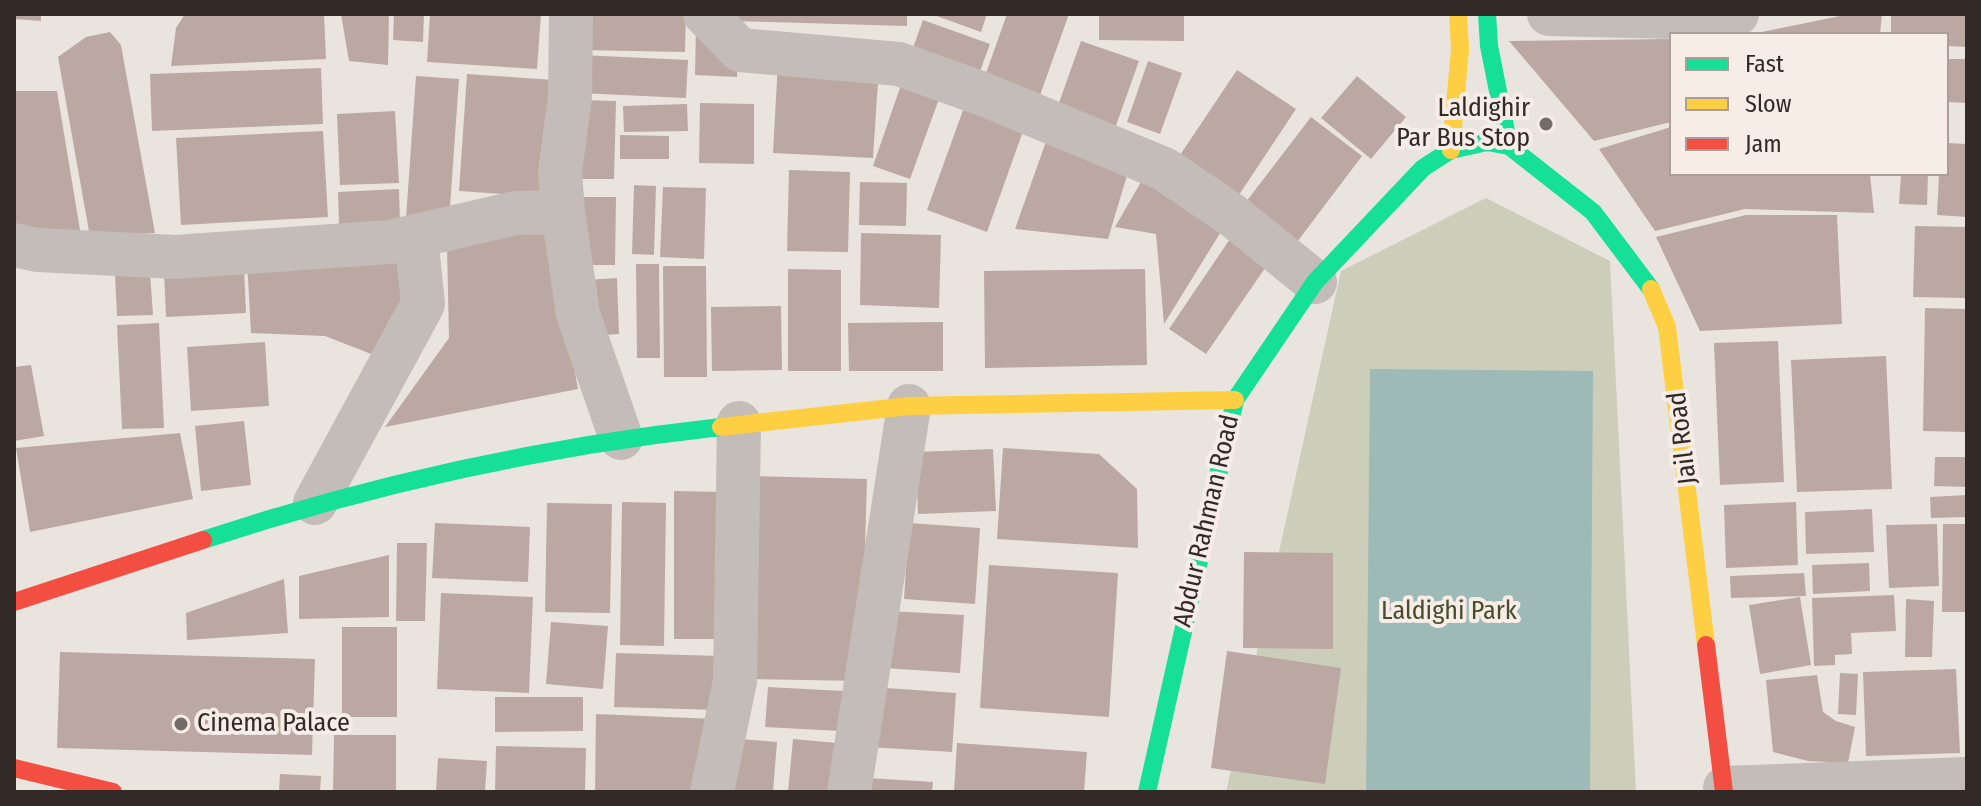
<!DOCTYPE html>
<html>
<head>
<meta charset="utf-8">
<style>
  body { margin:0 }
  #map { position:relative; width:1981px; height:806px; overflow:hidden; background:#eae4df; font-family:"Fira Sans Condensed",sans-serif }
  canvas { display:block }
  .frame { position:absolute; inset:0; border:16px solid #332a27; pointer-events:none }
  .legend { position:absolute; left:1669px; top:32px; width:280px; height:144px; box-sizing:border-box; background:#f7ede6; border:2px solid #a99f9a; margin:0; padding:10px 14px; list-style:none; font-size:24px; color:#332a27 }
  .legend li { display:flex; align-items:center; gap:16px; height:40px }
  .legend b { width:40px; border:2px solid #a99f9a }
</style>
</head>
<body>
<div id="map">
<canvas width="1981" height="806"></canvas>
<div class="frame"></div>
<ul class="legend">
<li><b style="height:10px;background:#16e098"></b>Fast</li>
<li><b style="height:10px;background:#ffcf43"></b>Slow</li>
<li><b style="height:10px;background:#f24e42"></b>Jam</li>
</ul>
</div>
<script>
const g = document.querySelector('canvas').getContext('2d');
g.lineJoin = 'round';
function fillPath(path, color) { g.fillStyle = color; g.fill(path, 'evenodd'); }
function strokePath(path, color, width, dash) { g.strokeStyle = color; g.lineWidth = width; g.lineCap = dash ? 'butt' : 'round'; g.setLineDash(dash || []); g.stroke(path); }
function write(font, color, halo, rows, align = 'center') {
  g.font = font + ' "Fira Sans Condensed",sans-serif'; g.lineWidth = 8; g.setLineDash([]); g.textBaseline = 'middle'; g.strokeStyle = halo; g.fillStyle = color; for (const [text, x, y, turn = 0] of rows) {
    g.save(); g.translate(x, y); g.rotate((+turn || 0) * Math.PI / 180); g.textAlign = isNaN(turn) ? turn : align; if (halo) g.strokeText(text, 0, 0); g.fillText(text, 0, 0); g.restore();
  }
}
fillPath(new Path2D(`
  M1486,198L1610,261L1636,792H1226L1341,271Z`), '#ccceba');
fillPath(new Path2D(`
  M1370,369L1593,371L1590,792H1366Z`), '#9ebab7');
fillPath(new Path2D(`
  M14,14H41V21L14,19Z
  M185,14H324L326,59L171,66L176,28Z
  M341,14H389L388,65L349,61Z
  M394,14H424L423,42L393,40Z
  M430,14H541L537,69L427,62Z
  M581,14H686L685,52L581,50Z
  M734,14H907V26L734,21Z
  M931,14H987L981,32Z
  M1007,14H1069L1039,98L984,79Z
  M1099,14H1184V41L1099,40Z
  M1850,14H1882L1880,34H1752Z
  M1891,14H1967V47L1947,46V34H1891Z
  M923,20L990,44L975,85L908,62Z
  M696,26L738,55L737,77L695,75Z
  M110,32L121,45L155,233L90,237L58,57L86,37Z
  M1671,39V122L1594,141L1509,41Z
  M1081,41L1139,61L1113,134L1055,114Z
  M580,55L688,60L686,98L579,93Z
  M1947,59H1967V103L1947,102Z
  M778,61L879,66L873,158L773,153Z
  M1148,61L1182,73L1160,134L1127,122Z
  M321,68L323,124L152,131L150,74Z
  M1237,70L1296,109L1233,204L1174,164Z
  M467,74L554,80L546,197L459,191Z
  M416,76L459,79L449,221L406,218Z
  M1357,76L1406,117L1371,159L1321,118Z
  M902,82L940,96L910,179L873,166Z
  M14,91H57L81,236L14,228Z
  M967,99L1027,120L987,232L927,210Z
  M577,100L616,101L614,179H575Z
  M700,103L754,104V164L699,163Z
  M687,104L688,131L624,132L623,106Z
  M395,111L399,183L340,185L337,114Z
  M1311,117L1362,156L1291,250L1239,211Z
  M1671,127V174H1870L1874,213L1745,209L1655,231L1599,149Z
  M323,131L328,217L181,225L176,138Z
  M1049,133L1131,162L1108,239L1015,229Z
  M620,135L669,136V159H620Z
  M1947,143L1967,144V217L1937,215L1939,174H1947Z
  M789,170L850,172L848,252L787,251Z
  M1901,174H1928L1927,205L1899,204Z
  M1145,175L1227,222L1164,324L1156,234L1115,227Z
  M860,182L907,183L906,226L859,225Z
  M634,185L656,186L654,255L632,254Z
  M663,187L706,188L704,259L660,257Z
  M399,189L400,225L339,227L338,192Z
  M579,197H616L615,265H579Z
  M1746,215H1837L1842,324L1700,331L1656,237Z
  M1915,226L1967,227V298L1913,297Z
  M549,228L578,389L385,427L449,338L447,247Z
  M1236,230L1274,255L1206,354L1169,329Z
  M861,233L941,235L939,308L860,305Z
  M401,254L407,309L389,361L325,336L251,333L247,261Z
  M636,264H659L660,358H637Z
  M663,266H706L707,377H664Z
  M244,268L246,313L166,317L164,271Z
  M788,269L841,270V371H788Z
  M1145,269L1147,365L985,368L984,271Z
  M150,272L153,315L117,316L115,274Z
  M617,278L619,334L589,336L586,280Z
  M781,306L782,370L712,371L711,307Z
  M1925,308L1967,309V432L1923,431Z
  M943,322V371H849L848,323Z
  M159,323L164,428L122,429L117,325Z
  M1778,341L1784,482L1720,485L1714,343Z
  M265,342L269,406L191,411L187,347Z
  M1886,356L1892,489L1797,492L1791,360Z
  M31,365L44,436L14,441V367Z
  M244,421L251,485L201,491L195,426Z
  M180,433L193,499L30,532L16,448Z
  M1003,448L1099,454L1137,489L1138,548L997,539Z
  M993,449L996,511L918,514L916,452Z
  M1935,457H1967V487L1934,486Z
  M750,476L867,479L861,681L746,679Z
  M674,491L724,492L723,639H674Z
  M1967,495V517L1931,518L1930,497Z
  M622,502L666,503L664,646L620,645Z
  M1796,502L1798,565L1726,568L1724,505Z
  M547,503L612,504L610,613L545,612Z
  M1872,509L1874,552L1806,554L1805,512Z
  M435,523L530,527L528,582L432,578Z
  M909,523L980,528L975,604L904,599Z
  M1937,524L1939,586L1889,588L1886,525Z
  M1943,524H1967V612H1942Z
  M397,543H427L425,621H396Z
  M1244,552L1333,553V649L1243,648Z
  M389,555V617L299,619V576Z
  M1869,563L1870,591L1813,594L1812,565Z
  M989,565L1118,573L1109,717L980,708Z
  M1804,573L1806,596L1731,598L1730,576Z
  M284,579L288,633L187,640L186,613Z
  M441,593L533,597L529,693L437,689Z
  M1894,595L1896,631L1851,633L1852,654L1835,655V665L1814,666L1812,598Z
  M1800,597L1811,665L1760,674L1749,605Z
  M1906,599L1934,601L1932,657H1905Z
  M888,611L964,615L960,673L884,668Z
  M551,622L608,626L603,689L546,684Z
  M342,627H397V717H342Z
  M1227,651L1341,668L1325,784L1211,768Z
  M60,652L315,659L312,755L57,748Z
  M616,653L721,656L719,710L614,707Z
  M1956,669L1960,753L1866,756L1863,672Z
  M1840,673L1858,674L1856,715L1838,714Z
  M1817,675L1823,712L1836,721L1855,727L1848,763L1808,761L1773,752L1766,680Z
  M768,687L843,691L840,731L765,727Z
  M873,687L956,693L952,752L869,747Z
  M495,697H583V731L495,732Z
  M596,714L715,719L700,792H595Z
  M334,735H396V792H333Z
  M729,738L777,742L773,792H724Z
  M793,739L837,743L832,792H788Z
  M957,743L1087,752L1084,792H954Z
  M496,746L586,748L585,792H495Z
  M438,758L487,761L485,792H436Z
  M280,774L321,776L320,792H279Z
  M852,777L933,782L932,792H852Z`), '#bca8a2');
strokePath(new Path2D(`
  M571,14L570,97L560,172L563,212L578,314L621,438
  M705,14L740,50L899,64L983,94L1164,169L1232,215L1315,282
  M1549,14L1717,18L1737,14
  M14,245L38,250L175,257L390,242L516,213L563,212
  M315,503L423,304L416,236
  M1725,788L1967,779
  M712,792L735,681L739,423
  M849,792L909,406`), '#c3bcb8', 44);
strokePath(new Path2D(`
  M1487,14L1489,46L1509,146
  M203,540C370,485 546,446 721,427
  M1147,792L1235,400L1315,282L1423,168L1451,150L1487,142L1509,146L1593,212L1651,289`), '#16e098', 18);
strokePath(new Path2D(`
  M1451,150L1460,49L1458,14
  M1651,289L1667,327L1706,645
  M721,427L909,406L1235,400`), '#ffcf43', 18);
strokePath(new Path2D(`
  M14,602L203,540
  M1706,645L1724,792
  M14,768L113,792`), '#f24e42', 18);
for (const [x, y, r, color] of [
  [1546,124,8,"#736b67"],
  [181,724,8,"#736b67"]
]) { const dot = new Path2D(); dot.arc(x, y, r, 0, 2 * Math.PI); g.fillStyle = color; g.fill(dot); strokePath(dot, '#f7ede6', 3); }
write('26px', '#332a27', '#f7ede6', [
  ["Laldighir",1530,109],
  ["Par Bus Stop",1530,139],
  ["Cinema Palace",197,724,"left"]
], 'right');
write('26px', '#332a27', '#f7ede6', [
  ["Jail Road",1683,438,-97],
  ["Abdur Rahman Road",1207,521,-77]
]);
write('26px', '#464e2e', '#f7ede6', [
  ["Laldighi Park",1449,612]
]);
</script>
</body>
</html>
